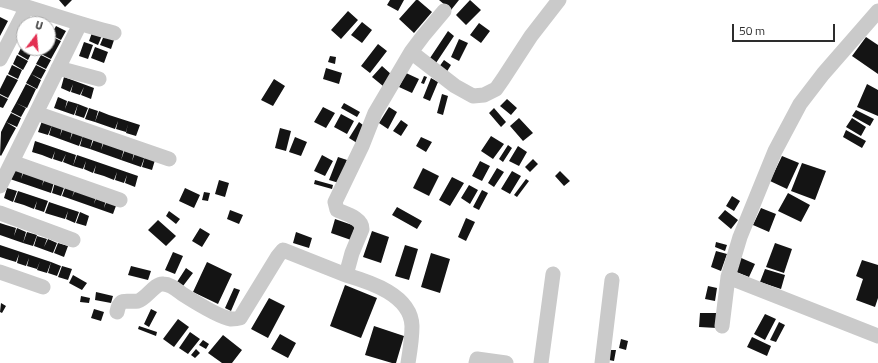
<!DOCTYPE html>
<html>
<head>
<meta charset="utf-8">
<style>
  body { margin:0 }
  #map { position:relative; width:878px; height:363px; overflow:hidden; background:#fff; font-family:"Titillium Web",sans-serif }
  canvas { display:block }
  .north { position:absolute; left:16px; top:16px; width:40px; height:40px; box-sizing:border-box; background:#fff; border:1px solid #ababab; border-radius:50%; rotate:16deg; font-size:11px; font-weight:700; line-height:16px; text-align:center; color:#2d2d2d }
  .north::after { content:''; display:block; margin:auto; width:14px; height:18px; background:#e33052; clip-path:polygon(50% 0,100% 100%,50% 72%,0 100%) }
  .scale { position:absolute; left:732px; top:24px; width:103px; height:18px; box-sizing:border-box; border:2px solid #2d2d2d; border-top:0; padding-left:5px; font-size:12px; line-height:14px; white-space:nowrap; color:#2d2d2d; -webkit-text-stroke:3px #fff; paint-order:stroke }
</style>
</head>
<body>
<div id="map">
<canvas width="878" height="363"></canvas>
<div class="north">U</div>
<div class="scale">50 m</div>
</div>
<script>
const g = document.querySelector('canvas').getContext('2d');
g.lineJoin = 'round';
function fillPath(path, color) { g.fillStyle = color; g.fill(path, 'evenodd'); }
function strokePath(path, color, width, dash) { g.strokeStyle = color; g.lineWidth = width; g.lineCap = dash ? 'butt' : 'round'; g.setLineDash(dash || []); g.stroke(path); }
fillPath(new Path2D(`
  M59,0H72L65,7Z
  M390,0H404L398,11L387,5Z
  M416,0H418L432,12L414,33L399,19Z
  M439,0H459L451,10Z
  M470,0L481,10L466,25L456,15Z
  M348,11L358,20L341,39L331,30Z
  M37,16L47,22L46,24H33Z
  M0,17L8,21L0,36Z
  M362,22L372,30L362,43L351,35Z
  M479,23L490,31L481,43L470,35Z
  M56,26L66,31L61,40L51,35Z
  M93,30L103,33L98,45L89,41Z
  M448,31L454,36L434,66L428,61Z
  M105,33L115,37L111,49L100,45Z
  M51,36L61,41L51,59L41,54L44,48H48V41Z
  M866,37L878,45V74L852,56Z
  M459,39L468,43L459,61L451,57Z
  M24,42V48H34L28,60L18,54Z
  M84,42L93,45L88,59L79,56Z
  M378,44L387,51L370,73L361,66Z
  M95,47L108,52L104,63L91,58Z
  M17,55L28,61L23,70L13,64Z
  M41,55L51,60L46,69L36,64Z
  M330,56L336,57L335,64L328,62Z
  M444,60L451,65L446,73L439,67Z
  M12,65L22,70L18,79L8,74Z
  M36,65L46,70L41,79L31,74Z
  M382,66L392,75L383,86L372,77Z
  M326,68L342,73L339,84L323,79Z
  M406,73L419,79L412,93L399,87Z
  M31,74L41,80L37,89L26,83Z
  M7,75L18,80L8,98L0,94V89Z
  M424,76L427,77L424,84L421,83Z
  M64,77L94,88L91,99L81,95L84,87L80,95L71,92L73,84L70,92L61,88Z
  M431,78L438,82L430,101L423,98Z
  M274,79L285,86L273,106L261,100Z
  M26,84L36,89L27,108L16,103Z
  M867,84L878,90V116L857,107Z
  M442,94L448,96L443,115L437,113Z
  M0,95L8,99L3,108L0,107Z
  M58,97L67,101L65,109L68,101L78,104L74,115L54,108Z
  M507,99L517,108L511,115L500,106Z
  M16,103L26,108L21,117L11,112Z
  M344,103L360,112L357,117L341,108Z
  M78,104L88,108L84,118L75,115Z
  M323,107L335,113L326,128L314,122Z
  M389,107L397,112L388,129L379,123Z
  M89,108L98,111L95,122L85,119Z
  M494,108L506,122L501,127L489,113Z
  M856,110L874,119L870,126L852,116Z
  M99,111L109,115L107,123L109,115L140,125L136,136L126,133L128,124L126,132L116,129L118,121L115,129L95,122Z
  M11,113L21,118L17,127L6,122Z
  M341,114L354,121L347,134L334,127Z
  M519,118L533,133L523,141L510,126Z
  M852,118L866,127L861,136L846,127Z
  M401,120L408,125L401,136L393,131Z
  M42,121L52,125L48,135L38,132Z
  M6,122L16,128L11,137L1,132Z
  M359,122L367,128L357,143L349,138Z
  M52,125L62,128L60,136L63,128L72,132L70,140L73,132L83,135L79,146L49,135Z
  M280,128L291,131L286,151L275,148Z
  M846,130L866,141L862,148L843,137Z
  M1,132L11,137L1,156L0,155Z
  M83,135L93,138L90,149L80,146Z
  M491,136L504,144L493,159L481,151Z
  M295,137L307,142L301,156L289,152Z
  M421,137L432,142L426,152L416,146Z
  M94,139L103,142L101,150L104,142L114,146L112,154L114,146L124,149L121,160L90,149Z
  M35,141L76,155L73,166L63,162L66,154L62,162L53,159L55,151L52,159L42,155L45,147L42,155L32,152Z
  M508,145L512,148L503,162L499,159Z
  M518,146L527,152L519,166L509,161Z
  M125,149L134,153L132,161L135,153L145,156L141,167L121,160Z
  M77,155L138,176L135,187L125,183L127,175L124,183L115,180L117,172L114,180L104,176L107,168L104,176L94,173L96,165L93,173L84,169L86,161L83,169L73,166Z
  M322,155L333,161L325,176L314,171Z
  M145,156L155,160L152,170L142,167Z
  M782,156L799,163L787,189L770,181Z
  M338,157L347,160L339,183L329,180Z
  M533,159L538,164L530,172L525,167Z
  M480,161L490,166L482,181L472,176Z
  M802,163L826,171L815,200L791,191Z
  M14,168L23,171L21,179L24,171L34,175L32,183L34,175L44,178L42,186L45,178L54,182L51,193L10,179Z
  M423,168L439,176L429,196L413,188Z
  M497,168L504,172L494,187L488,183Z
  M512,171L521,176L510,194L501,189Z
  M560,171L570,181L564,186L555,176Z
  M452,177L464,183L450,206L439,200Z
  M526,179L529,181L517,197L514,195Z
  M219,180L229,183L225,197L215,194Z
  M315,180L333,185L332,189L314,184Z
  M55,182L65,185L61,196L52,193Z
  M66,185L75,189L72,197L76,189L86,192L83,200L86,192L96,196L94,204L97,196L106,199L104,208L107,200L117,203L113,214L62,196Z
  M469,185L478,190L470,204L461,198Z
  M7,188L17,191L13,202L4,198Z
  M185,188L200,195L194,208L179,201Z
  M482,190L488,193L479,210L473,207Z
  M18,191L48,201L44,212L35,209L37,201L34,209L24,205L26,197L24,205L14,202Z
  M204,192L210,193L208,201L202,200Z
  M788,193L810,205L801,222L778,211Z
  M732,196L740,201L734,211L726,206Z
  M49,202L79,212L75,223L66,219L68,211L65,219L55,216L57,208L55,216L45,213Z
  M397,207L422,221L417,229L392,215Z
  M761,208L776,214L769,232L753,225Z
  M230,210L243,215L239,224L227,219Z
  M725,210L738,220L731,229L718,218Z
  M169,211L180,219L176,224L166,216Z
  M80,212L89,216L86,226L76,223Z
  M466,218L475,222L466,241L458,237Z
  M335,219L355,226L351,240L331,233Z
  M158,220L176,236L166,246L148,230Z
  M0,223L6,225L3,233L6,225L16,228L14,236L17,228L26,232L23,243L0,235Z
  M200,228L210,234L202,247L192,241Z
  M372,231L389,237L381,263L363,257Z
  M27,232L37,235L33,246L23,243Z
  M296,232L312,238L309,248L293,243Z
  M37,236L47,239L44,247L48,239L57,243L53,253L34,246Z
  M716,242L727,245L725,251L715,247Z
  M58,243L68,246L64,257L54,253Z
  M775,243L792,249L784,273L766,267Z
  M0,245L51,262L47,273L37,270L40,261L37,269L27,266L29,258L26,266L17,263L19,254L16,262L6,259L8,251L6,259L0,257Z
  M405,245L418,249L409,280L395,276Z
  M716,251L727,254L721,271L711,267Z
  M173,252L183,256L175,274L165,270Z
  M431,253L450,259L440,293L421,287Z
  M739,257L755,264L749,277L734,271Z
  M862,260L878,265V298L875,307L856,300L863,279L856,276Z
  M51,262L61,266L57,276L48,273Z
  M207,262L232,274L218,304L193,292Z
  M62,266L72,269L68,280L58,277Z
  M131,266L151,271L148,280L128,275Z
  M186,268L193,273L183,286L177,282Z
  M765,269L785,275L781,289L760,282Z
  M73,275L87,283L82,290L69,283Z
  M345,285L377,298L361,338L330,326Z
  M708,286L717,288L715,301L705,299Z
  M234,288L240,290L231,311L225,308Z
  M96,292L113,296L111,303L95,300Z
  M81,296L90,298L89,303L80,302Z
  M269,298L285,306L268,338L251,329Z
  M1,303L6,306L2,313L0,312Z
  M94,309L104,312L101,321L91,318Z
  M151,309L157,312L149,327L144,324Z
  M700,313H718L717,328L699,327Z
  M765,314L776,319L765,340L754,334Z
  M178,319L189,327L174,347L163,339Z
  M779,322L785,325L776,342L770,340Z
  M139,326L157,332L156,336L138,329Z
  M374,326L404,336L396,363H392L365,355Z
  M190,332L200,339L188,354L179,348Z
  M280,334L296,343L288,358L271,349Z
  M223,335L242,350L232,363H222L208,353Z
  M752,337L771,346L767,356L747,347Z
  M621,339L628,341L626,350L619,348Z
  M203,340L209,344L206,349L199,345Z
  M196,349L200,353L195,358L191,355Z
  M610,350H616L614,361L609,360Z`), '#141414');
strokePath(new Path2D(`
  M3,0C40,10 77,24 114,33
  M878,11L823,74L800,104L775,151L740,237L728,277L878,336
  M411,52L423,36L444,11
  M0,59L27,7
  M58,68L99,79
  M36,113L169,159
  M12,162L120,200
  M0,186L80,24
  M0,213L73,240
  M0,272L43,287
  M117,312C120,296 126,303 138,301C146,299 155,283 163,284C171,284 178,291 184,295C195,302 219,317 231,319C234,319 237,319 240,318L278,256L283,250L346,275
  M722,326L728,277
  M408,363C410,351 412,338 412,326C411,295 370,282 346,275L352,253L362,229C362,218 346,214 337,210L335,202L362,146L375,113L411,52L455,86L473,96L484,95L496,89L503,79L531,36L559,0
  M476,363L477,359L506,363
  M541,363L553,274
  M602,363L612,280`), '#cacaca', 15);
</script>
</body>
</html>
